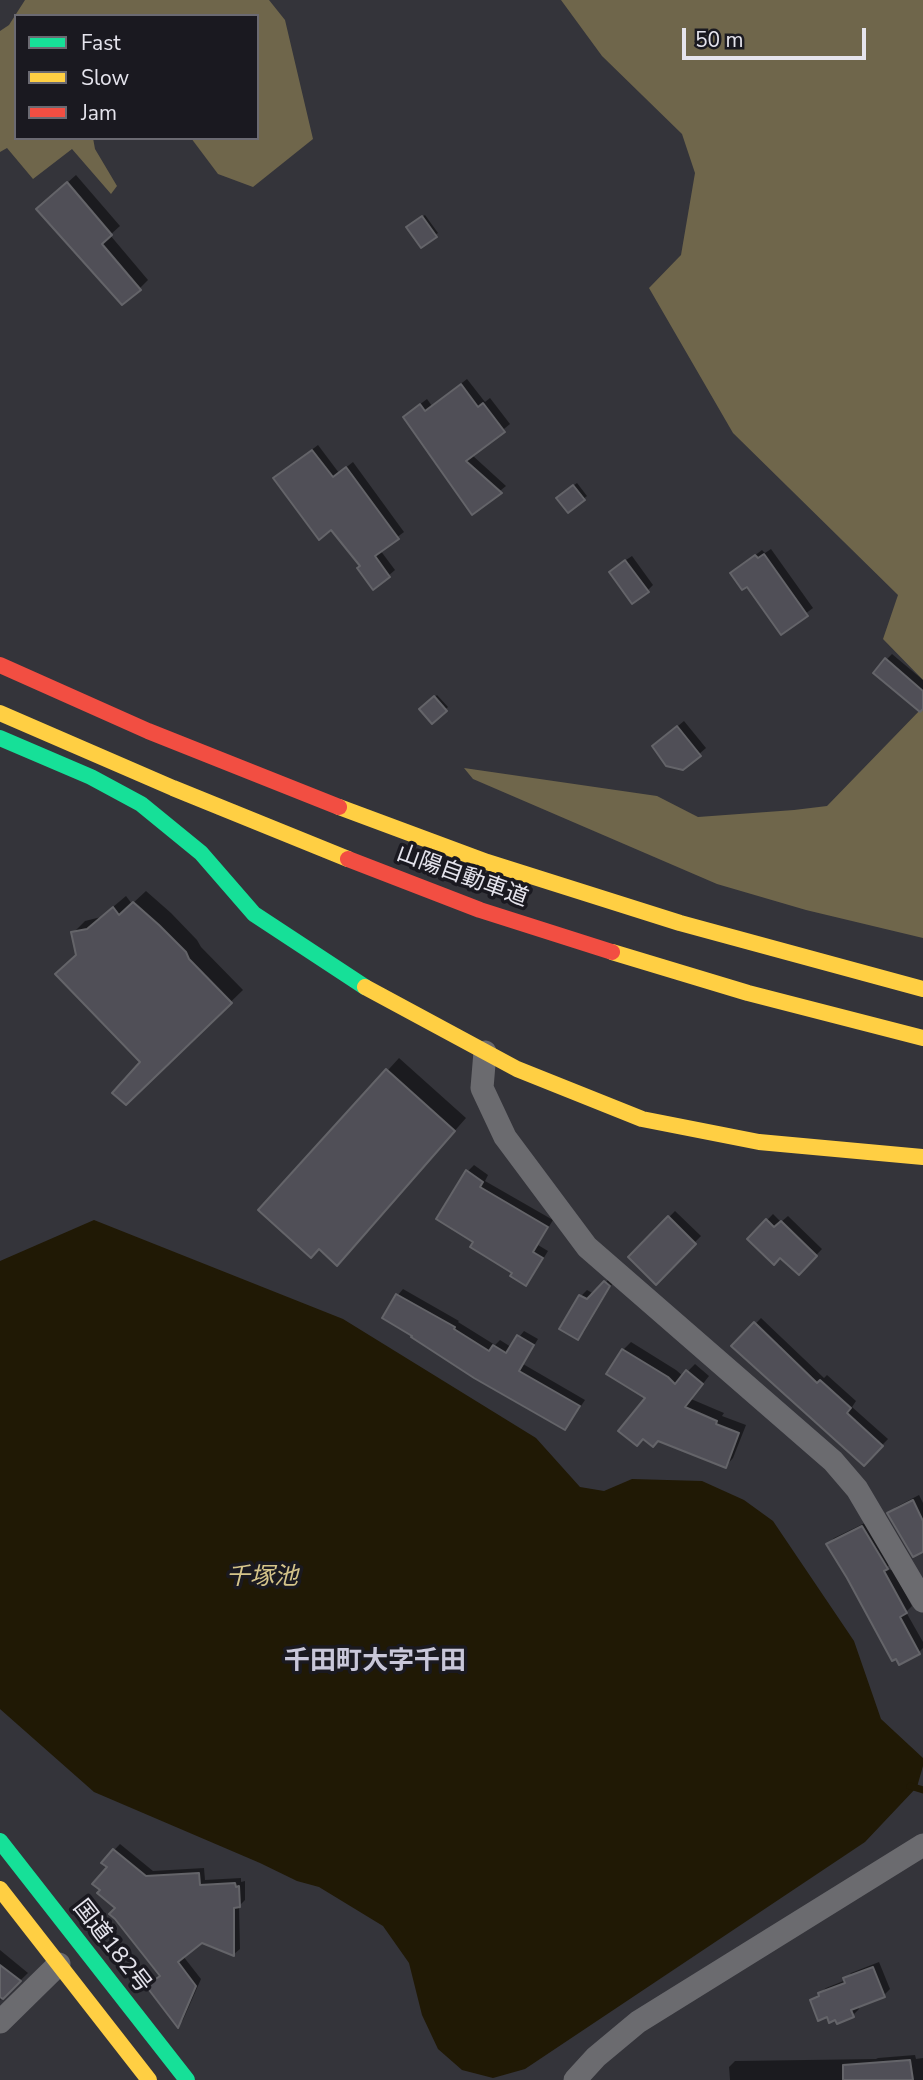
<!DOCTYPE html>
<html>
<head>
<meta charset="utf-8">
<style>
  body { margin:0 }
  #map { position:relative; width:923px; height:2080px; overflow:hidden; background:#34343a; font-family:"Nunito Sans",sans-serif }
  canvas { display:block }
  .legend { position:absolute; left:14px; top:14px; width:245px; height:126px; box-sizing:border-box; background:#1a1920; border:2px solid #6b6a72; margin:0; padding:9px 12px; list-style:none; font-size:21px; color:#e5e4ed }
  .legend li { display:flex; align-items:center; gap:14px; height:35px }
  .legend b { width:35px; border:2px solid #6b6a72 }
  .scale { position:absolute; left:682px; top:28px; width:184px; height:32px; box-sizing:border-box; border:4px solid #e5e4ed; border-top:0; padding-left:9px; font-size:21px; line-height:24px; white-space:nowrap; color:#e5e4ed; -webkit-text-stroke:5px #1a1920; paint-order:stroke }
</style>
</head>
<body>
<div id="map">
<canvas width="923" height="2080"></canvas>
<ul class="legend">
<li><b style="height:9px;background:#16e098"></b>Fast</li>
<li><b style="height:9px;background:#ffcf43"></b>Slow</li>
<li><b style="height:9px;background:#f24e42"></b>Jam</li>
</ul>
<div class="scale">50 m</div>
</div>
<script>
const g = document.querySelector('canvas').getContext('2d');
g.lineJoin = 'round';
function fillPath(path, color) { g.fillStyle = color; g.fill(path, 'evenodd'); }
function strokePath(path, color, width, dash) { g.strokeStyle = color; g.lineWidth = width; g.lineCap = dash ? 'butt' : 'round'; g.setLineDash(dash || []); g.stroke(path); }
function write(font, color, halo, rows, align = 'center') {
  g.font = font + ' "Nunito Sans","Noto Sans JP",sans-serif'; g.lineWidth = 7; g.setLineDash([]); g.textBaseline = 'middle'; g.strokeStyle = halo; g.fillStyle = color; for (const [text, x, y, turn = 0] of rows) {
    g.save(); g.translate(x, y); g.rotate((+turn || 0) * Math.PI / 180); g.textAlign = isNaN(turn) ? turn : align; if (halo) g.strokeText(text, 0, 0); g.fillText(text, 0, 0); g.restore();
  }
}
fillPath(new Path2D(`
  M25,0H269L285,20L313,139L253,187L218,174L191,138H257V16H16V138H93L95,149L117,186L111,194L72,149L33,179L7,148L0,152V31L9,25Z
  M561,0H923V680L883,639L898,595L733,433L649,288L681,255L695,173L682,134L602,56Z
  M923,707V938L806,910L717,884L473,779L464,768L657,796L698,817L794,810L827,806Z`), '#6f664b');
fillPath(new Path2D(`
  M94,1220L343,1319L536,1438L580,1487L604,1491L632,1479L702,1481L744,1500L773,1521L854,1641L881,1719L923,1758V1766L917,1787L865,1842L525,2069L493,2078L462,2070L438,2049L422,2015L409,1963L383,1926L319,1887L297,1881L260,1863L94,1792L0,1709V1261Z`), '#201905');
fillPath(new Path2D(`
  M76,175L120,226L110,235L148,280L140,288L47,201Z
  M425,215L438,233L421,245L411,225Z
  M467,379L485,402L490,398L510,424L472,455L506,486L473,513L411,411L427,399L432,406Z
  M318,445L339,473L353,462L404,532L380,550L395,570L374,588L362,566L332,528L281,473Z
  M577,483L587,496L568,511L561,495Z
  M771,549L813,608L781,632L747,584L732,573L762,550L765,553Z
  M632,556L653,585L647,591L617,566Z
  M892,654L923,680V707L886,660Z
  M437,695L448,707L432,721L421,709Z
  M684,721L706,748L683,768L661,740Z
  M146,891L171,913L197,940L201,947L243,990L126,1103L142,1062L78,954L73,933L85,921L101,917L126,896L132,904Z
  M399,1058L466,1118L349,1251L319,1247L261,1210Z
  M474,1165L488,1175L485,1181L553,1220L538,1245L548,1251L532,1277L526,1284L476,1241L439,1218L468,1171Z
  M675,1211L701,1236L656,1282L630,1257Z
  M773,1214L781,1222L788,1216L822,1249L799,1273L781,1255L749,1239Z
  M612,1276L615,1279L584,1332L578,1338L561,1328L581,1296L587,1290L594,1294Z
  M403,1289L459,1321L458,1322L495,1345L500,1340L511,1347L524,1331L538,1339L523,1364L585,1400L570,1422L564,1428L398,1295Z
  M761,1318L824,1378L827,1375L856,1401L852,1407L888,1439L864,1464L734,1346Z
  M631,1342L676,1370L683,1376L695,1364L709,1376L691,1399L724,1413L722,1416L746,1425L733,1458L726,1466L648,1398L609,1374L623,1350Z
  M919,1495L923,1503V1550L890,1513L896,1507Z
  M869,1521L893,1561L885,1569L893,1570L912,1606L906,1612L923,1642V1648L919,1652L900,1663L828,1544L834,1538Z
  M120,1844L153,1871L204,1868L205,1880L241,1878V1882L245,1881V1900L239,1906L240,1949L234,1954L202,1941L183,1956L201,1979L183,2020L178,2025L161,1975L117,1907L109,1867L103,1862Z
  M0,1950L28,1973L0,2000Z
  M879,1962L890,1989L884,1995L858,2006L859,2009L853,2015H828L812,2000L826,1988L846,1980L851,1973Z
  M915,2055L916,2059L923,2058V2080H730L729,2067L735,2061L876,2059L878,2058Z`), '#0007');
strokePath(new Path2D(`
  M910,1786L923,1790`), '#201905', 7);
const building = new Path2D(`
  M67,182L112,235L102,244L141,290L122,305L36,209Z
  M422,216L437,237L421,248L406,227Z
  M461,384L478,407L483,403L505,432L466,461L502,493L472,515L403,417L420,404L425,411Z
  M312,450L333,477L346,467L399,539L375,556L390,577L373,590L357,568L360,566L331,530L319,540L273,478Z
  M573,485L585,500L568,513L556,498Z
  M764,554L808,616L781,635L747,587L742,590L730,573L755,555L758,558Z
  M625,560L649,592L632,604L609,572Z
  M885,658L923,691V709L920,712L873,673Z
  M434,696L447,711L432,724L419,709Z
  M677,726L701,756L683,770L666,766L652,746Z
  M133,902L159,925L186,952L189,959L232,1003L126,1105L112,1093L140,1062L55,974L76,955L71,932L87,929L113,907L119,915Z
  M386,1069L455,1131L337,1266L319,1249L311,1258L258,1210Z
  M466,1170L483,1182L480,1187L548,1227L533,1252L543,1258L526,1286L510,1276L512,1273L470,1247L473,1242L436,1219Z
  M668,1216L696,1244L656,1285L628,1257Z
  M766,1219L774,1227L781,1221L817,1256L799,1275L780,1258L774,1265L747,1239Z
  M604,1281L610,1286L578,1340L559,1329L579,1295L587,1299Z
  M396,1294L455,1327L454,1329L489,1351L493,1345L506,1353L517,1335L534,1345L519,1371L580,1406L565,1430L474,1378L411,1337L412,1336L382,1318Z
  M754,1322L817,1383L820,1380L851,1408L847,1413L883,1446L864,1466L731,1346Z
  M622,1349L668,1377L675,1384L686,1370L703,1384L685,1407L717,1421L716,1424L739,1433L726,1468L658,1441L653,1447L643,1439L637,1446L618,1431L645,1398L606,1374Z
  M913,1500L923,1521V1552L913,1557L887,1513Z
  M862,1526L888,1569L884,1571L907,1613L900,1617L920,1654L899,1665L896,1659L892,1661L847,1578L826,1544Z
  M113,1849L146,1876L199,1873L200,1885L235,1883L236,1887L239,1886L240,1907L234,1908V1956L202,1943L178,1962L196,1986L178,2028L146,1986L160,1976L115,1919L109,1914L115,1908L97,1893L100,1890L92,1884L107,1867L101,1863Z
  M0,1965L21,1981L3,1999L0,1997Z
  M873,1967L885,1997L851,2010L854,2017L837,2024L835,2020L829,2023L827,2017L818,2021L810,2000L819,1996L818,1993L845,1983L843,1978Z
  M910,2060L913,2080H843V2065Z`);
fillPath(building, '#504f57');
strokePath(building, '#646469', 2);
strokePath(new Path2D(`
  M485,1052L482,1088L505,1137L587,1247L833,1461L857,1489L923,1601
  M0,2022L59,1964
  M575,2080L596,2057L638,2022L923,1845`), '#6b6b6f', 23);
strokePath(new Path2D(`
  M0,738L91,777L141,804L201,853L254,914L365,987
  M0,1841L187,2080`), '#16e098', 16);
strokePath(new Path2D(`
  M0,713L173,788L348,859
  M339,807L487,862L680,923L923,989
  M612,952L748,993L923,1038
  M365,987L517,1069L642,1119L759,1142L923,1157
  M0,1889L149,2080`), '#ffcf43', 16);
strokePath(new Path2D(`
  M0,665L148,731L339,807
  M348,859L480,910L612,952`), '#f24e42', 16);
write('23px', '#e5e4ed', '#1a1920', [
  ["山陽自動車道",462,877,20],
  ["国道182号",111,1947,52]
]);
write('italic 24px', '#d5c48a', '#1a1920', [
  ["千塚池",262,1578]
]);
write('bold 26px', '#c9c7d9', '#1a1920', [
  ["千田町大字千田",375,1663]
]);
</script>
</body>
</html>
